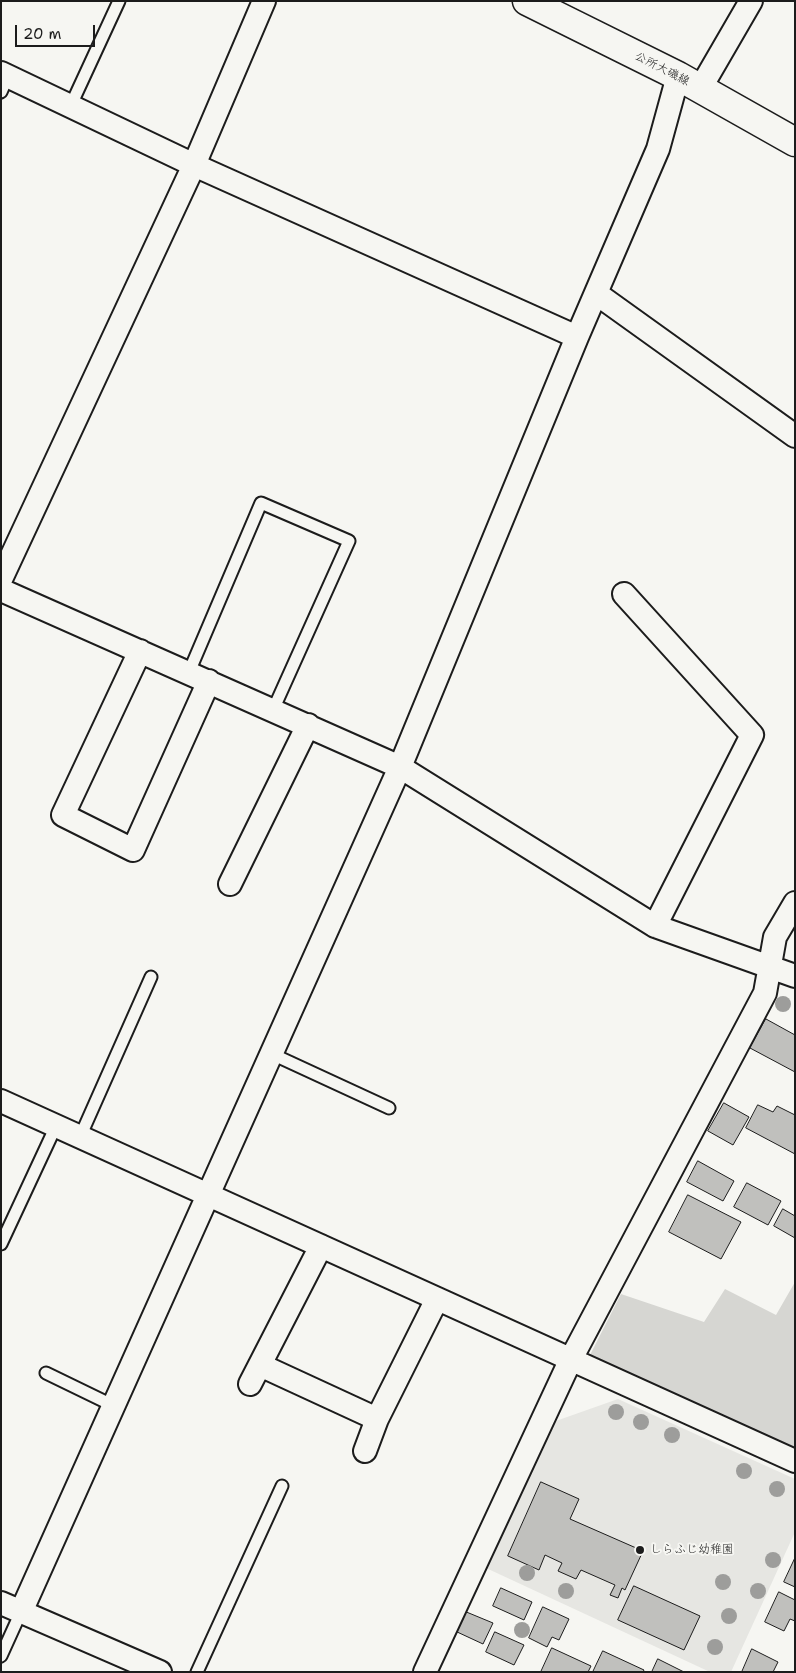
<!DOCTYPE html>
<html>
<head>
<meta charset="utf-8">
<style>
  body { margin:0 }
  #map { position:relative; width:796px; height:1673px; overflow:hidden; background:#f6f6f2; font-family:"Shantell Sans",sans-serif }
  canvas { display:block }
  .frame { position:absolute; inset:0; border:2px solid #1c1c1c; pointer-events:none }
  .scale { position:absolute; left:15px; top:25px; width:80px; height:22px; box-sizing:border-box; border:2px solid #1c1c1c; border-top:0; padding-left:6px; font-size:15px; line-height:18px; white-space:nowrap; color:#1c1c1c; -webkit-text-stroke:4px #f6f6f2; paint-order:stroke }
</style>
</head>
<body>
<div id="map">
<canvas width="796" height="1673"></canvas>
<div class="frame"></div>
<div class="scale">20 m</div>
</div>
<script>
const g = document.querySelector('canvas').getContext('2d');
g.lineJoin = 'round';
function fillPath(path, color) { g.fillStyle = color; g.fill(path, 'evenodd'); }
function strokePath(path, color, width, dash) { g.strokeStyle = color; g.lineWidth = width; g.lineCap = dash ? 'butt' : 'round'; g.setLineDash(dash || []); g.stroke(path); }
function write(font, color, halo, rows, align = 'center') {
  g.font = font + ' "Shantell Sans","Klee One",sans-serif'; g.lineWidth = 4; g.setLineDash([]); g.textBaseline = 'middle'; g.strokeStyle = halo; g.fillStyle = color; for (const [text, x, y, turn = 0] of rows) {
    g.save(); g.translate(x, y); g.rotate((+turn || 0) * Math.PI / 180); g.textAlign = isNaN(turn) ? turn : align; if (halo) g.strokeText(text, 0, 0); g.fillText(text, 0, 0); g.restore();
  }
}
fillPath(new Path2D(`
  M618,1399L795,1479V1532L731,1672H710L486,1568L553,1422Z`), '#e6e6e2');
fillPath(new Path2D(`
  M795,1282V1452L589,1357L621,1294L704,1322L725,1289L776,1315Z`), '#d6d6d2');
const building = new Path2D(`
  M766,1019L795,1035V1072L750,1048Z
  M724,1103L749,1117L733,1145L708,1131Z
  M758,1105L773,1112L777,1106L795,1115V1154L746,1128Z
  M698,1161L734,1181L723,1201L687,1182Z
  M747,1183L781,1201L768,1225L734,1207Z
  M688,1195L741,1222L721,1259L669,1232Z
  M783,1209L795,1216V1238L774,1226Z
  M541,1482L579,1499L570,1519L643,1551L625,1590L622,1588L618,1598L610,1595L615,1585L581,1570L576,1579L558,1571L562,1563L545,1555L539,1570L508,1556Z
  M795,1558V1587L784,1582Z
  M634,1586L700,1616L684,1650L618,1620Z
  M501,1588L532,1602L524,1620L493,1606Z
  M779,1592L795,1600V1621L790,1619L784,1631L765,1622Z
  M543,1607L569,1619L559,1640L552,1637L547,1647L529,1638Z
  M464,1611L493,1623L483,1644L455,1631Z
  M495,1632L524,1645L514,1665L486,1652Z
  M552,1648L591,1666L588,1672H541Z
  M752,1649L778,1662L773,1672H742Z
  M603,1651L644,1670L643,1672H593Z
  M658,1659L684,1672H652Z`);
fillPath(building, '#c0c0bd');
strokePath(building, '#1c1c1c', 1);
const lane = new Path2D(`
  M1,92L8,76
  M71,105L119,1
  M189,672L261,503L349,541L273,710
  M272,1054L389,1108
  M80,1137L151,977
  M1,1244L56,1126
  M46,1373L114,1406
  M1,1656L21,1612
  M197,1672L282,1486`);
const street = new Path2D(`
  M1,73L194,165L577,337
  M700,89L751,1
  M597,294L795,436
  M1,579L194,165L264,1
  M1,590L400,767L655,926L795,976
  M624,594L752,735L655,926
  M140,651L63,815L133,850L209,681
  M230,884L308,725
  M1,1101L795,1461
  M260,1365L377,1419
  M250,1384L321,1246
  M365,1451L377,1419L437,1299
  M1,1603L160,1672
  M21,1612L400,767L577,337L658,149L678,76
  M425,1672L571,1359L765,993L775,937L795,903`);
const secondary = new Path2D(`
  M527,1L678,76L795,142`);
strokePath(lane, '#1c1c1c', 15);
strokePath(street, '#1c1c1c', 26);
strokePath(secondary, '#1c1c1c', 31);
strokePath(lane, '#f6f6f2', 11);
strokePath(street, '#f6f6f2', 22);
strokePath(secondary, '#f6f6f2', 28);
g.fillStyle = '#9d9d9b';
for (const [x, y] of [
  [783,1004],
  [616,1412],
  [641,1422],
  [672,1435],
  [744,1471],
  [777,1489],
  [773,1560],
  [527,1573],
  [723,1582],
  [566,1591],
  [758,1591],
  [729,1616],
  [522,1630],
  [715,1647]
]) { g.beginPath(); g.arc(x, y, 8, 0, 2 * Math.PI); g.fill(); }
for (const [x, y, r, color] of [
  [640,1550,5,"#1c1c1c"]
]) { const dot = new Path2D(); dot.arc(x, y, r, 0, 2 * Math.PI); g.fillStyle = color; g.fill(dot); strokePath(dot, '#f6f6f2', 2); }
write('12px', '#1c1c1c', '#f6f6f2', [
  ["公所大磯線",662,69,27]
]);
write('12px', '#1c1c1c', '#f6f6f2', [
  ["しらふじ幼稚園",650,1550]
], 'left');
</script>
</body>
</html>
